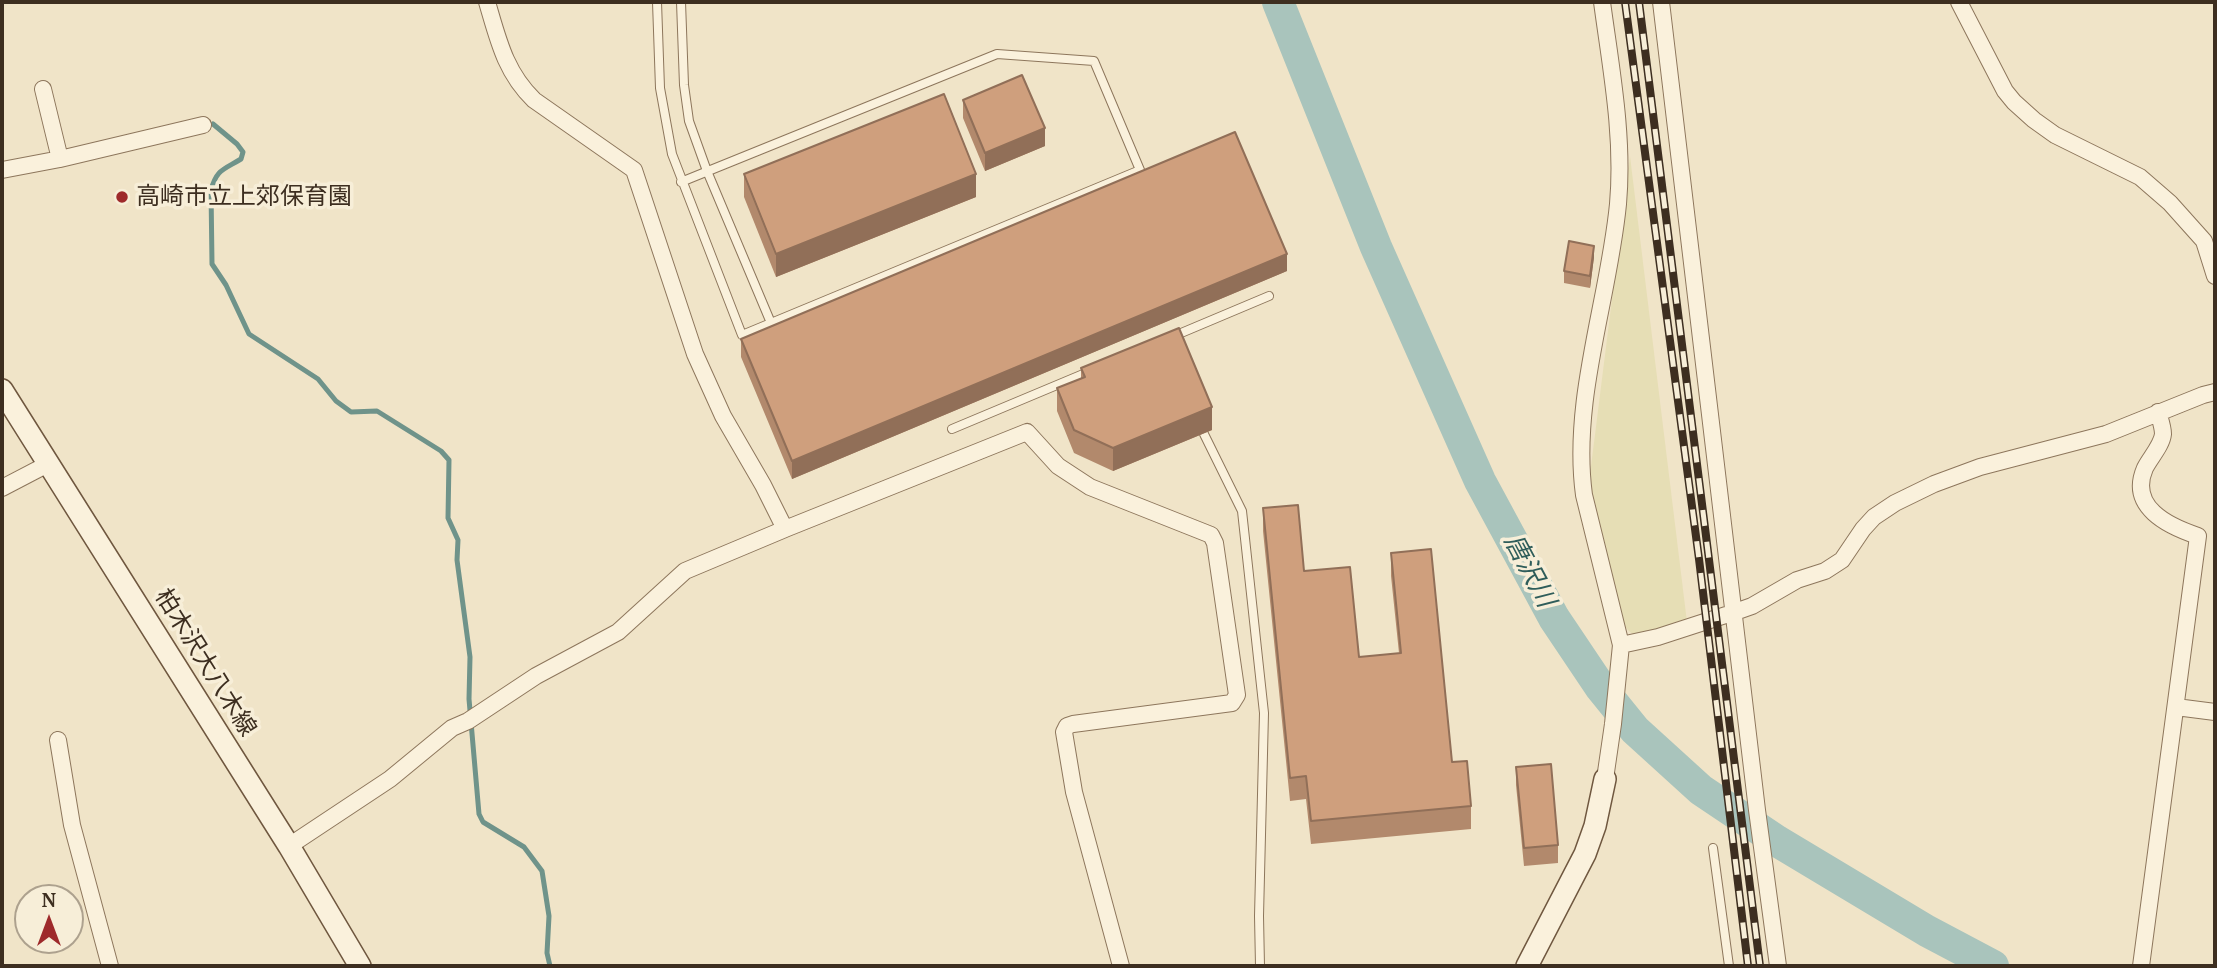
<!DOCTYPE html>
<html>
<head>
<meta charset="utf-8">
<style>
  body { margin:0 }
  #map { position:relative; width:2217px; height:968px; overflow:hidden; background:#f0e4c8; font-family:"PT Serif",serif }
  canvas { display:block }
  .frame { position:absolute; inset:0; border:4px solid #3d2e20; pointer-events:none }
  .north { position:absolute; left:14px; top:884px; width:70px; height:70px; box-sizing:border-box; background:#f7eed8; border:2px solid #ada18e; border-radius:50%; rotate:0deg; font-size:19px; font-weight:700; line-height:28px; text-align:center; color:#3d2e20 }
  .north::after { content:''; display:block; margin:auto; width:24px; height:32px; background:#9e2a2b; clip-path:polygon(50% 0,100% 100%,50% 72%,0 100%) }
</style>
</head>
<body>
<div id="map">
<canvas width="2217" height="968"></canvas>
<div class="frame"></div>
<div class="north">N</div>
</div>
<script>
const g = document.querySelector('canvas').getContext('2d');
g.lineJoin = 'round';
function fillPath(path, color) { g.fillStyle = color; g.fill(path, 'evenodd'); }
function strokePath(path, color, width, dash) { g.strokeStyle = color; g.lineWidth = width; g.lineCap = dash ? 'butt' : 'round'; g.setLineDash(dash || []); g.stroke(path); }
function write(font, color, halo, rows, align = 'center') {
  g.font = font + ' "PT Serif","Noto Sans JP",serif'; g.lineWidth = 7; g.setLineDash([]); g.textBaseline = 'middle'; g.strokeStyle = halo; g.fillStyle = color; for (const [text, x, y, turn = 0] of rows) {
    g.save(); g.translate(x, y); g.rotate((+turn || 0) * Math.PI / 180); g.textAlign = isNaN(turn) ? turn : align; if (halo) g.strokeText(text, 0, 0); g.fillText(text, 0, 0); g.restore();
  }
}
fillPath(new Path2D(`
  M1630,156L1687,622L1637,635L1631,633L1624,626L1589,482Z`), '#e6deb5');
strokePath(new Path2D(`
  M213,124L237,144L243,152L241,159C223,170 217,169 211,190L212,264L226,285L249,334L318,379L336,401L351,412L377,411L441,451L449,460L448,518L458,540L457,560L470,657L469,699L479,814L483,822L524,847L542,871L549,916L547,953L550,966`), '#6f938a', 5);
strokePath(new Path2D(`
  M1278,2L1376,247L1480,481L1554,618L1601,688L1635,730L1701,790L1777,841L1927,931L1993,966`), '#a9c4bc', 32);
const lane = new Path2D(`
  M657,2L660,88L672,154L742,335L1140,170L1094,61L997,54L681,182
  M681,2L684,85L689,121L707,171L771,323
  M1174,336L1269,296
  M952,429L1088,372
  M1204,434L1242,511L1264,713L1259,916L1260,966
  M1713,848L1729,966`);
const street = new Path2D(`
  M487,2C498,39 505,72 534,100L634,170L695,354L723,416L763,485L785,529L1027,432L1058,466L1090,487L1211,535L1215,543L1237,695L1232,703L1073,724L1067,726L1064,732L1074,792L1121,966
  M1602,2C1611,69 1624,136 1618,204C1609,299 1571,400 1584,495L1621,645L1613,724L1605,779
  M1661,2L1757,810L1778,966
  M1959,2L2005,91L2014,102L2034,120L2055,135L2140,177L2170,203L2204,241L2215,276
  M43,89L60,159
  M2,170L60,159L203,125
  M2,488L48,464
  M1621,645L1658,637L1735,612L1752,606L1797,580L1825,571L1842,560L1863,529L1874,517L1895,503L1934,484L1980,467L2106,434L2203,395L2215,392
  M2176,707L2215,712
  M58,740L72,825L110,966
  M289,846L390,779L452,728L468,721L536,676L618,632L685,571L785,529
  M2141,966L2198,536C2168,526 2128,507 2145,468C2150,458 2162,445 2163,434C2163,427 2160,419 2158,412`);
const secondary = new Path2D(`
  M2,390L289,846L360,966
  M1527,966L1585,854L1595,826L1605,779`);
strokePath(lane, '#8d765c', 10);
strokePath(street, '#8d765c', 18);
strokePath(secondary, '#6f573f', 24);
strokePath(lane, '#faf1dc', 8);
strokePath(street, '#faf1dc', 16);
strokePath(secondary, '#faf1dc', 21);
const rail = new Path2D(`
  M1625,2L1699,559L1748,966
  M1639,2L1760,966`);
strokePath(rail, '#3d2e20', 8);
strokePath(rail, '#f7eed8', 5, [16]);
fillPath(new Path2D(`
  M963,100L1045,146L985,171L963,118Z
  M744,174L976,197L776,277L744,197Z
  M1594,257L1590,288L1564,283V271Z
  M1287,271L792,479L741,357V339Z
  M1081,368L1212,430L1113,471L1074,453L1057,411V388L1081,378Z
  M1263,508L1359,657L1399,653L1391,576V553L1452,762L1471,806V829L1311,844L1306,799L1290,801L1263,531Z
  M1516,767L1558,845V863L1524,866L1516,785Z`), '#b2896c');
fillPath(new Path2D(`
  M1045,128V146L985,171V153Z
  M976,174V197L776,277V254Z
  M1594,246V257L1590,288V276Z
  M1287,254V271L792,479V461Z
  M1212,407V430L1113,471V448Z`), '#916f58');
const building = new Path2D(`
  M1022,75L1045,128L985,153L963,100Z
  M944,94L976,174L776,254L744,174Z
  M1235,132L1287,254L792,461L741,339Z
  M1569,241L1594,246L1590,276L1564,271Z
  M1179,328L1212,407L1113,448L1074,430L1057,388L1085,377L1081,368Z
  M1298,505L1304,571L1350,567L1359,657L1401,653L1391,553L1431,549L1452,762L1467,761L1471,806L1311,821L1306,776L1290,778L1263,508Z
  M1551,764L1558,845L1524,848L1516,767Z`);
fillPath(building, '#cf9f7d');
strokePath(building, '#916f58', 2);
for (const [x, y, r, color] of [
  [122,197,7,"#9e2a2b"]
]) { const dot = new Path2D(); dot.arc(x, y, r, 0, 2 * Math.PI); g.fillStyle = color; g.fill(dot); strokePath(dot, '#f7eed8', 2.5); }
write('24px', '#3d2e20', '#f7eed8', [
  ["高崎市立上郊保育園",136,197]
], 'left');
write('24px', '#3d2e20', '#f7eed8', [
  ["柏木沢大八木線",205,663,58]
]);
write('italic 26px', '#2f5d5a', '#f7eed8', [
  ["唐沢川",1529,571,62]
]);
</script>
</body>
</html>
